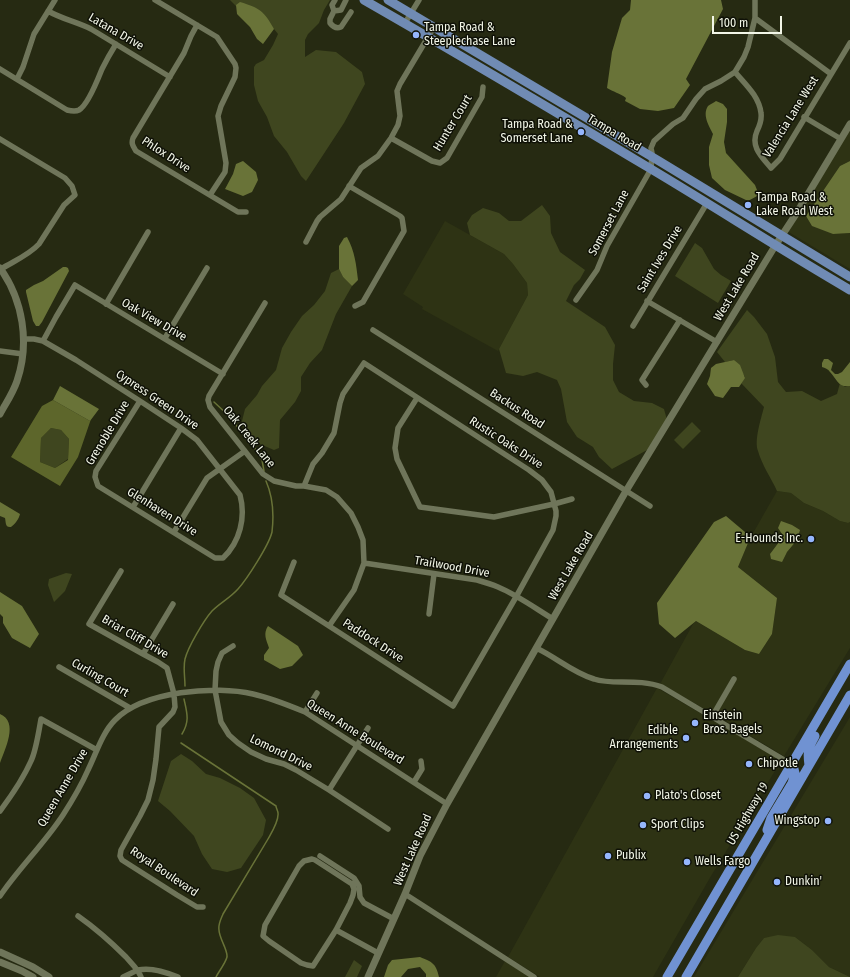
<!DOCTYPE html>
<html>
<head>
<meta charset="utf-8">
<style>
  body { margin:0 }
  #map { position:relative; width:850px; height:977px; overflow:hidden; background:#262a12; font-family:"Fira Sans Condensed",sans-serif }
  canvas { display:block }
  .scale { position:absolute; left:712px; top:16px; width:70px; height:18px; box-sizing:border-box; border:2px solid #f3f7e8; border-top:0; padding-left:5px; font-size:12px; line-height:14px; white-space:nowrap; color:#f3f7e8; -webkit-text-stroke:3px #0f1107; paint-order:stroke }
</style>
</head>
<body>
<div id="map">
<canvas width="850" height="977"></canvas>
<div class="scale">100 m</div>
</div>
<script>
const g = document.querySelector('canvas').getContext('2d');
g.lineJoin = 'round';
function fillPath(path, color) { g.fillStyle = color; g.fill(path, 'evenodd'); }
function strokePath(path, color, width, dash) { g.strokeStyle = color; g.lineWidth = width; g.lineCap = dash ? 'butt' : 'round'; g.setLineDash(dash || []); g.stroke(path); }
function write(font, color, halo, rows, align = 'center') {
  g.font = font + ' "Fira Sans Condensed",sans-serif'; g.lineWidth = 3; g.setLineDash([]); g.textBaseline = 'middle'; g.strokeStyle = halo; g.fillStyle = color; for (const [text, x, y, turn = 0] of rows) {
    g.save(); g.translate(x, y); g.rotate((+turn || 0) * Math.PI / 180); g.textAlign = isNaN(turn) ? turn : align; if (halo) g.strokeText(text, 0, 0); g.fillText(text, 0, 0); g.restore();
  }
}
fillPath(new Path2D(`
  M850,129V161L840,166L806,216L833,234L850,233V269L787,231Z
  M445,221L504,254L513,264L527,283L528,295L498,351L422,309L423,307L403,294Z
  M777,491L791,493L804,503L823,511L840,521L847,523L850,522V648L784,756L716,715L737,677L733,675L712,713L660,684L693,624L696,621L745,650L759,654L772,634L777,598L738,567L748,542ZM782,534L797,540L787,552L771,559L770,554L779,542Z
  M657,688L745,739L781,761L711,876L653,977H540L508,957Z
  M850,717V977L829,967L812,950L795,937L764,938L756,948L738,977H694Z
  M505,961L530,977H496Z`), '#2e3314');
fillPath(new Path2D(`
  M230,0H330L324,10L319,23L308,34L305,40V57L316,50L336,52L362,72L365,84L344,123L306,181L301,176L287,152L274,136L267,117L258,101L254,85V67L256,64L264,60L273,45L278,34L274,29L236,5V6Z
  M542,205L550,216L551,233L560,252L585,270L580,279L574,285L566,301L605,327L615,345L613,364V380L619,392L634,401L652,403L664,409L667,420L649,449L612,469L599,457L593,447L577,437L567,422L561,389L557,380L537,372L523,376L506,373L499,349L528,295L527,283L513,264L504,254L470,235L467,223L472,215L483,208L499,213L509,221H521Z
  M695,243L702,248L714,269L721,275L731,281L718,303L675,276Z
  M339,269L343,277L352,286L336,314L322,350L310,363L301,377V391L295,402L280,420L279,448L274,450L260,444L241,425L245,409L257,395L262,386L276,370L282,348L291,332L302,316L314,305L325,291L331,273Z
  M747,310L754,317L767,334L775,357L778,382L786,392L802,391L821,401L837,394L840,383L845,387L850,386V522L848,523L840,521L823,511L804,503L791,493L777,491C771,478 762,465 758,451C754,440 761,419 764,407L741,383L745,377L734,360L725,362L717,352Z
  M692,422L701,431L683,449L674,440Z
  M51,428L61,430L69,439L68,459L55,468L40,462L41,438Z
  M66,573L72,574L65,591L54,602L48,585L49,579Z
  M181,754L192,761L206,774L220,778L240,788L254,798L266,820L263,835L241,868L227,872L212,869L202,854L194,836L170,811L158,801L171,761Z
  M778,935L795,937L812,950L829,967L850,977H738L756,948L764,938Z
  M354,960L362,966L357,977H345Z`), '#3f461f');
fillPath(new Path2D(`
  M53,400L90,421L91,419L78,457L60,486L11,457L42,406ZM51,428L61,430L69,439L68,460L55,468L40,462L41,438Z`), '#5d662b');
fillPath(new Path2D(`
  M631,0H721L723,9L686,79L690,85L674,108L658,111L640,109L625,101L626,98C620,93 613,92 607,88L612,52L622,18L630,10Z
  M240,2C260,8 264,11 274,29L263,44L257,39L250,27L237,14L236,5Z
  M716,101L723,104L727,109V122L724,142L726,153L755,185L759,195L748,201L725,190L712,178L709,165V147L713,134C709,126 702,115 708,106C710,104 714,103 716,101Z
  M243,161L256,172L258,180L252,192L243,196L225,189L233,174L236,164Z
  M850,161V233L833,234L812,226L806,216L840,166Z
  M347,237C355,252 356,264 358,280L352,286L343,277L339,269V246L344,238Z
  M63,267H66L68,268L69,271L42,322L39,326H36L33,321L26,292V290L34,285L43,281Z
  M824,359H828L833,363L831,370L835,374H838L842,372L850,362V386C838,388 837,379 830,372C828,369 825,368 822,367V363Z
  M734,360L740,365L745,378L739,387H731L723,398L715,396L707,384L710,376L711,368L716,364Z
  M60,386L99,409L90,421L53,400Z
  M0,502L20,514C19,519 15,524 11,527C5,528 6,522 5,518L0,516Z
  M726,516L745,532L748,543L738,567L777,598L772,634L759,654L745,650L696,621L675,638L659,624L657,603L714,522Z
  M781,521L792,525L800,530L797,540L787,552L782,562L771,559L770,554L779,542L782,534L778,528Z
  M0,592L22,606L39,634L30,648L12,638L3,623V617L0,614Z
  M268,626L298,646L303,655L292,666L280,669L264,660V655L269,648C266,639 263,634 268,626Z
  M0,714C19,722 5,749 0,763Z
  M420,957C432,962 436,963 439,977H426V974L420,967L408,969L401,977H384L388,965L392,960Z`), '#697338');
strokePath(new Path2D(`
  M214,402L228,415L256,450L262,460L264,471
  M185,686C185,677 183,668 185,659C188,647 204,620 212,611C220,603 230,598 238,589C247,579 269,545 272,532C274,515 273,497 266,481
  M182,734C190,721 187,713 184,699
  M181,743L276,806C276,808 278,811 278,813C279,821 272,832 268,839L223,914C221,919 218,924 219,930C219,938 228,950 227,957C225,964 219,971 216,977`), '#697338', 1.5);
strokePath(new Path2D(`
  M155,0L217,37L235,64L236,68L235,77L221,106L218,116L226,163L225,172L210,195
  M335,0L332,5L334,11L330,19V23C333,27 336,29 341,27L351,12
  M48,11C62,19 77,22 91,29L170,77
  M334,11L341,10L346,0
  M755,18L831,74
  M405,23L419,0
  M197,25L191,36L184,53L133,138C131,144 133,146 136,151L238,212H246
  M0,69L67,110C71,111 75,112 79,110C88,105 98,79 102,69C106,61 111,52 116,44
  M735,72C745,84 759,96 761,113C762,120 760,125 757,131C750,147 762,157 771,168L780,159L850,43
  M17,79L23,67L34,34L55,0
  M804,117L841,139
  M391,138L432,161L440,163L447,158L482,97L483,87
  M0,139L65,178L72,186L75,195L64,205L39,244C29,255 14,261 1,269
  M349,186L400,216L402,218L404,231L363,302L355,306
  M306,242L317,221L320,217L341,199L361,168L378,156L391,138L398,125L400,116L397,91L400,84L434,27
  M576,300L597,270L607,246L651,169L652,153L651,148L654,141L664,132L673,124L683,118L696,99L705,89L721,81L735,72L744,57L748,47L755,18V0
  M647,301L717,342
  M265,303L209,396L208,400L210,407L263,474L274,481L296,486H304L326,490L337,497L351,513L358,527L363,540L364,563L354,590L329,626
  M106,304L148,232
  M633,326L707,203
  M373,330L650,506
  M165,338L207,268
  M23,339H34L43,341L76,360L140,401L181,428L197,440L240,495C246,517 240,542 223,558H215L98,486L95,477L96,471L140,401
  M43,341L56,317L75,285L223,374
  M0,351L23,354
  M646,385L642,380L680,320
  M417,398L398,428L395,448L397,459L420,507L494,517L554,504L572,499
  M133,507L181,428
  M174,532L207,478L245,451
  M294,562L281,595L453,706L516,597L553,530L556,516V511L551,492L542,480L529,470L364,363L343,394L340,403L334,433L322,453L313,464L304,486
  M364,563L477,580C484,582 491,584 498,587C517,595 535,608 553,619
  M121,571L89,624L143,654L158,662L167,668L174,694L175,707L173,712L159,727L156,759L153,780L148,800L140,816L121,850L120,856L122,860L177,895L197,907H203
  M429,614L434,574
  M233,646L222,653L218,662L216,671L215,690L221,722L229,735L238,743L251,752L266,759L284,764L296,770L329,790L388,829
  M536,648C556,657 573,673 594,679C603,682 612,682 622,682C635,682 649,682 662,687L791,764
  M143,654L173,604
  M59,667L130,708
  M305,712L317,693
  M712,717L734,679
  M414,782L422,769L421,761
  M329,790L368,728
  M0,811C12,795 23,779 31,761C36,751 39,730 41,719L97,750
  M320,856L354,878L359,886L360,897L364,903L394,919
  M312,859L315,860L352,884L354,889L353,895L350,903L336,930L313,966L307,965L301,963L269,941L263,936L265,925L299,866L304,861Z
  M405,894L534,977
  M0,896C19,868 44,844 63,815C72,801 81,786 88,770C96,754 102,733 115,720C143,691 216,685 253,694C271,698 288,705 305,712L447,804
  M78,916C95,928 111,942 126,957C132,964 138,969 141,977
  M336,930L378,953
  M123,977C128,975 133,972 138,970C151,967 166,972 178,977`), '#6f755a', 5.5);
strokePath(new Path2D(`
  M0,268C23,300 30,343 17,381C13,393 6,403 0,414
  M0,952L33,967L49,977
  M0,962L22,971L33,977
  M368,977L405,894L420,856L447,804L626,491L775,246L796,214L850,124`), '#6f755a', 7);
strokePath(new Path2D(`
  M364,0C460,55 556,112 651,169C718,209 783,251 850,290
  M388,0L659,161L850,277`), '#708bb4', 9);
strokePath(new Path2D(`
  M809,765C807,751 808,749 815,736
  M767,830L771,818L792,783L795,773L794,769L791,764
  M667,977L850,664
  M686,977L850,695`), '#7092d2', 9);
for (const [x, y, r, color] of [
  [416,35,4,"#95b6fd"],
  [581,132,4,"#95b6fd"],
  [748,205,4,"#95b6fd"],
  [811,539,4,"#95b6fd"],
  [695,723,4,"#95b6fd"],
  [686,738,4,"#95b6fd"],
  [749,764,4,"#95b6fd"],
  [647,796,4,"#95b6fd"],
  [828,821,4,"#95b6fd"],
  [643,825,4,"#95b6fd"],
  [608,856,4,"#95b6fd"],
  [687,862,4,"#95b6fd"],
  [777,882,4,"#95b6fd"]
]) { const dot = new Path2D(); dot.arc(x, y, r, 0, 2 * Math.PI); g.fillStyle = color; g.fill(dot); strokePath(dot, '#0f1107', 1.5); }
write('12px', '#f3f7e8', '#0f1107', [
  ["Tampa Road &",424,28],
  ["Steeplechase Lane",424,42],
  ["Tampa Road &",573,125,"right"],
  ["Somerset Lane",573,139,"right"],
  ["Tampa Road &",756,198],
  ["Lake Road West",756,212],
  ["E-Hounds Inc.",803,539,"right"],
  ["Einstein",703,716],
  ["Bros. Bagels",703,730],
  ["Edible",678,731,"right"],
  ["Arrangements",678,745,"right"],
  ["Chipotle",757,764],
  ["Plato's Closet",655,796],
  ["Wingstop",820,821,"right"],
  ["Sport Clips",651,825],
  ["Publix",616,856],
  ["Wells Fargo",695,862],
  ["Dunkin'",785,882]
], 'left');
write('12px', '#f3f7e8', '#0f1107', [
  ["Latana Drive",116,32,30],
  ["Valencia Lane West",791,117,-58],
  ["Hunter Court",453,123,-59],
  ["Tampa Road",614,133,31],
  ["Phlox Drive",166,155,33],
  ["Somerset Lane",609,223,-62],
  ["Saint Ives Drive",660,259,-59],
  ["West Lake Road",737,287,-59],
  ["Oak View Drive",154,320,30],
  ["Cypress Green Drive",157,400,34],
  ["Backus Road",517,409,33],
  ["Grenoble Drive",108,433,-59],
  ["Oak Creek Lane",249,437,51],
  ["Rustic Oaks Drive",506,443,33],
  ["Glenhaven Drive",162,512,32],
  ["West Lake Road",571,566,-60],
  ["Trailwood Drive",452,567,10],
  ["Briar Cliff Drive",135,637,30],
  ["Paddock Drive",373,641,33],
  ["Curling Court",100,678,30],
  ["Queen Anne Boulevard",355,732,32],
  ["Lomond Drive",281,753,26],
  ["Queen Anne Drive",63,788,-60],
  ["US Highway 19",748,814,-60],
  ["West Lake Road",413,850,-66],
  ["Royal Boulevard",164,872,34]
]);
</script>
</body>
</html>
